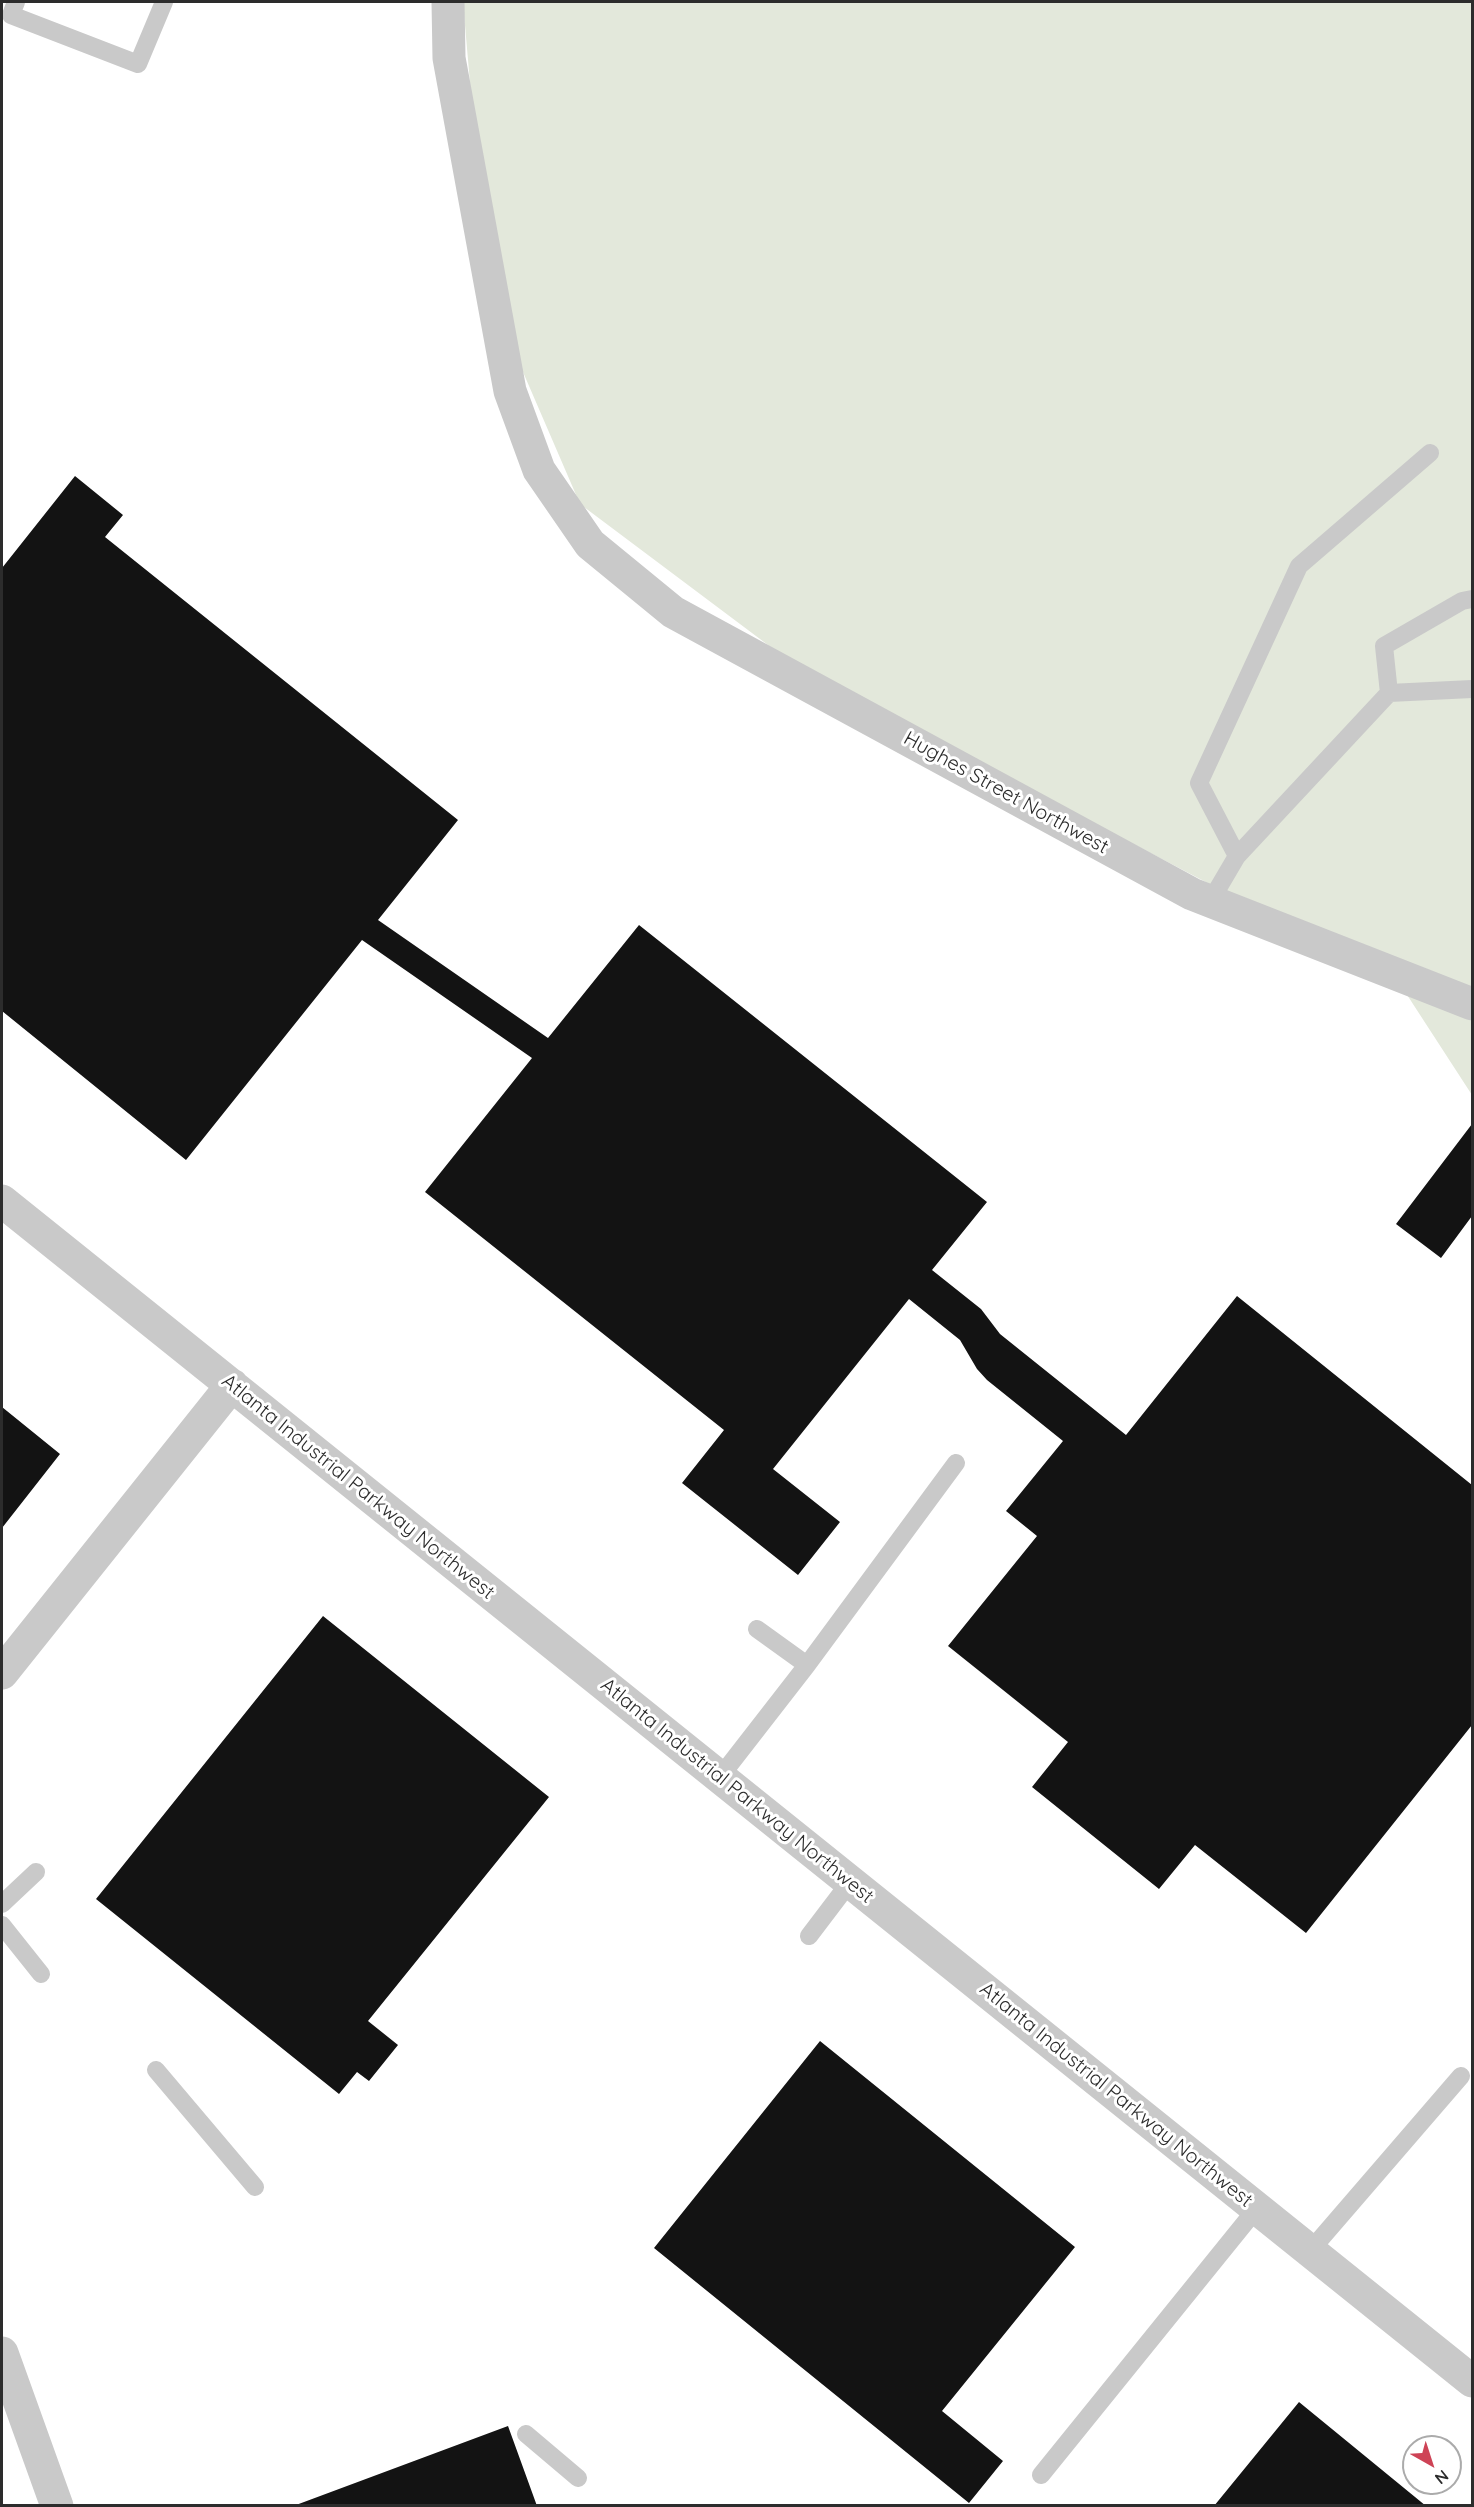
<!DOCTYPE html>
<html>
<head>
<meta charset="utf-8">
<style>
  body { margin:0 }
  #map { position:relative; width:1474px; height:2507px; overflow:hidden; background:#fff; font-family:Quicksand,sans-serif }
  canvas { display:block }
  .frame { position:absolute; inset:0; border:3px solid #2c2c2c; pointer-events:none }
  .north { position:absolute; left:1402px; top:2435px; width:60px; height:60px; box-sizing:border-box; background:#fff; border:2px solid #ababab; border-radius:50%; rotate:141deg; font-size:16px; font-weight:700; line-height:24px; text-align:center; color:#2c2c2c }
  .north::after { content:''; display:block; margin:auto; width:21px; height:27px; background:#ce4356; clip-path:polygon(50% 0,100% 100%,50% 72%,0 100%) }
</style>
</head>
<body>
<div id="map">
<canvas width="1474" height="2507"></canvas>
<div class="frame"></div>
<div class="north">N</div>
</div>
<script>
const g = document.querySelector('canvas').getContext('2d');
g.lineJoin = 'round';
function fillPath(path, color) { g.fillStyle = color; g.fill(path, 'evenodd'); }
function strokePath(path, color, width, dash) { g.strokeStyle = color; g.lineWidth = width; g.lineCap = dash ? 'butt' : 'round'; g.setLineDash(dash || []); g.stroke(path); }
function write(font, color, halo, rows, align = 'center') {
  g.font = font + ' Quicksand,sans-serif'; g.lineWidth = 6; g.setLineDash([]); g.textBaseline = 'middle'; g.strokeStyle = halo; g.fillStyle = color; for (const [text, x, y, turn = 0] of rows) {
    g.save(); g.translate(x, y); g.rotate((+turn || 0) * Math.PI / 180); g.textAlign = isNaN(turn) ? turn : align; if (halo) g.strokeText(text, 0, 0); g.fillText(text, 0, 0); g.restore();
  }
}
fillPath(new Path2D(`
  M463,2H1472V1095L1400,984L800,669L580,504L488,291Z`), '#e3e8db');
fillPath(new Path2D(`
  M75,476L123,515L105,537L458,820L378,920L548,1038L639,925L987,1202L932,1270L981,1309L1000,1334L1126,1435L1237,1296L1472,1485V1725L1306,1933L1195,1845L1159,1889L1032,1787L1068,1742L948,1646L1037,1536L1006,1511L1063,1441L987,1380L977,1369L960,1340L909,1299L773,1469L840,1522L798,1575L682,1483L724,1430L425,1192L532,1058L362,940L186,1160L2,1011V568Z
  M1472,1124V1216L1441,1258L1396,1224Z
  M2,1407L60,1454L2,1528Z
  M323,1616L549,1797L368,2021L398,2045L369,2081L357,2072L339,2094L96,1899Z
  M820,2041L1075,2247L942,2411L1003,2461L969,2503L654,2248Z
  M1299,2402L1426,2506H1214Z
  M508,2426L537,2506H296V2505Z`), '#131313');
strokePath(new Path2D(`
  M16,2L11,15L138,64L164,2
  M1389,693L1472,689
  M1237,856L1199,783L1299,566L1430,453
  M1210,902L1237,856L1389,693L1384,646L1462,601L1472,599
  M757,1629L807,1665
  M720,1777L807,1665L956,1463
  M2,1904L36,1872
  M2,1925L41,1974
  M809,1936L850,1882
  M156,2070L255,2187
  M1310,2251L1461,2076
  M526,2434L578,2478
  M1041,2475L1257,2208`), '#c9c9c9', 18);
strokePath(new Path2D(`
  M448,2L449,58L510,391L539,470L590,544L673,612L1192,894L1472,1004
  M2,1201L1472,2381
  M2,1673L232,1385
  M2,2353L57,2506`), '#c9c9c9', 33);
write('20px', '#2c2c2c', '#fff', [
  ["Hughes Street Northwest",1006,793,29],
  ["Atlanta Industrial Parkway Northwest",358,1487,39],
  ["Atlanta Industrial Parkway Northwest",737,1791,39],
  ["Atlanta Industrial Parkway Northwest",1116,2095,39]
]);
</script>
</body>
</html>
